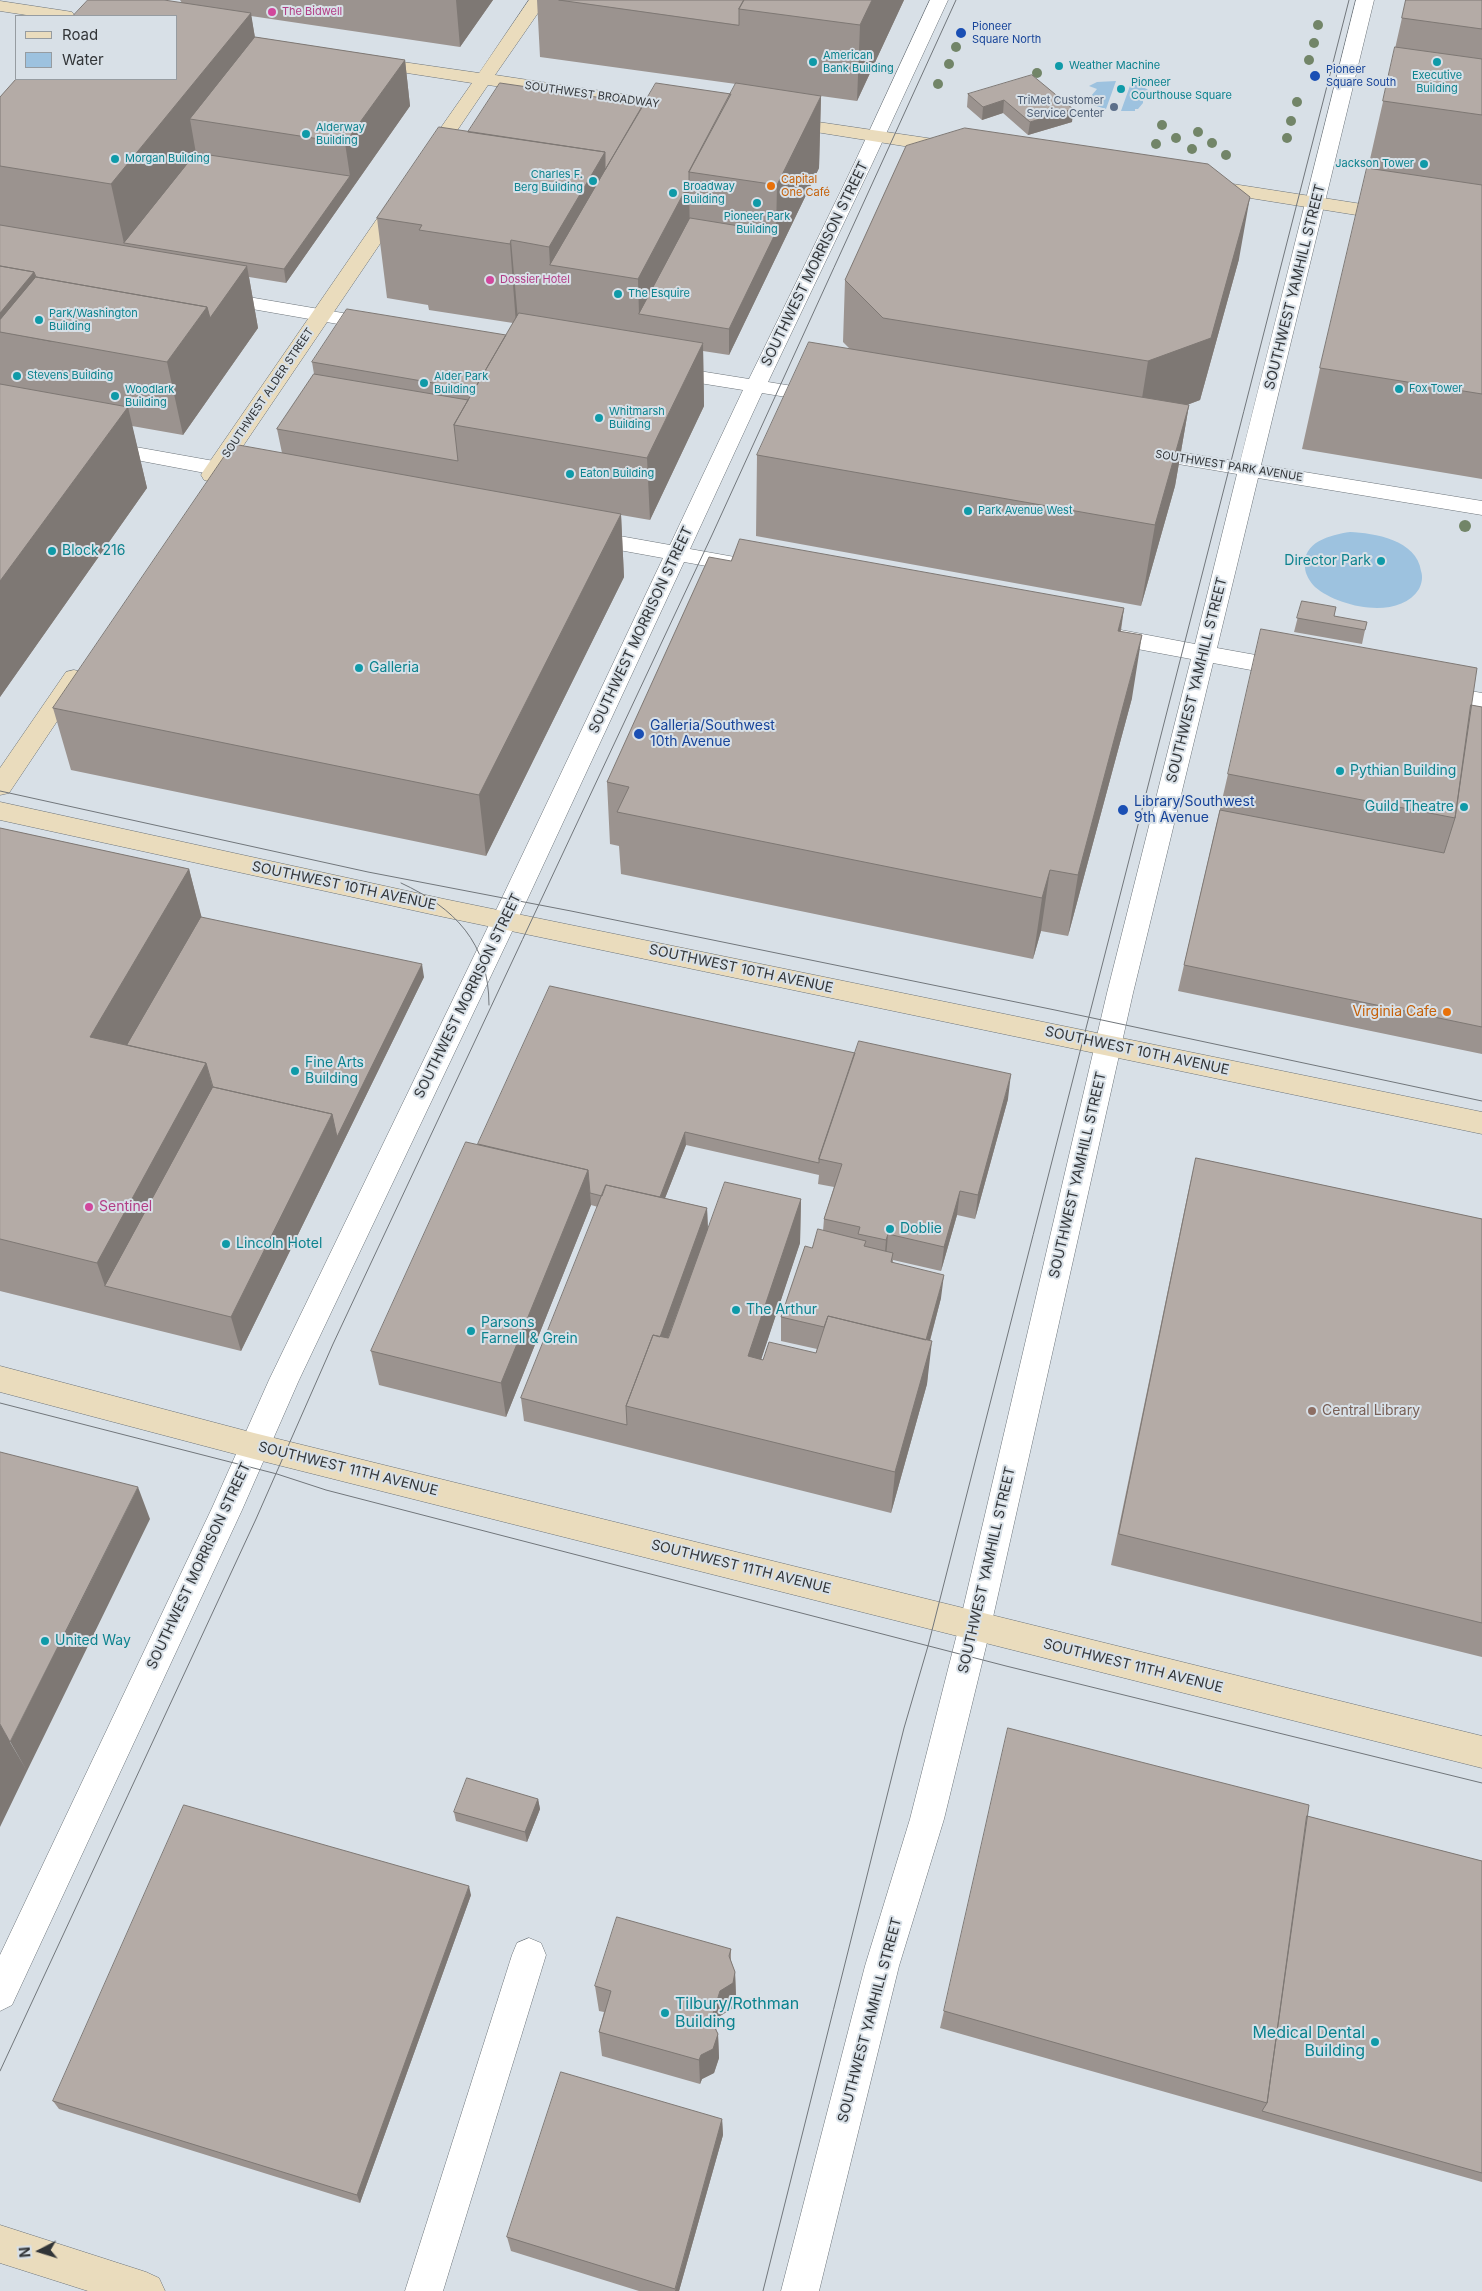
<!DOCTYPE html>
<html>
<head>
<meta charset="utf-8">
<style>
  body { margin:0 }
  #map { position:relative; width:1482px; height:2291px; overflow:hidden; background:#d8e0e7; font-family:Inter,sans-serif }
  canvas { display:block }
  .legend { position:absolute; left:15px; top:15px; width:162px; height:65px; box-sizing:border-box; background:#d8e0e7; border:1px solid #969ca1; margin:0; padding:6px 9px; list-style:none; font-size:15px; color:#323538 }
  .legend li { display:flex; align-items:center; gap:10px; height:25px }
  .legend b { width:25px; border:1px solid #969ca1 }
  .north { position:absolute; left:15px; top:2226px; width:50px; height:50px; -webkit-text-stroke:4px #d8e0e7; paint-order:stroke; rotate:265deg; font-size:14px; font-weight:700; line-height:20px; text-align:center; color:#323538 }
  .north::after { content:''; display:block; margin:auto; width:18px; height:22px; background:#323538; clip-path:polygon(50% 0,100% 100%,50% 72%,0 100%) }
</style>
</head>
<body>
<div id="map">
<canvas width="1482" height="2291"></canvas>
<ul class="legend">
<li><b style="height:6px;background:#eadcbd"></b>Road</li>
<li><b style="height:14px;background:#9dc2df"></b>Water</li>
</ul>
<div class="north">N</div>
</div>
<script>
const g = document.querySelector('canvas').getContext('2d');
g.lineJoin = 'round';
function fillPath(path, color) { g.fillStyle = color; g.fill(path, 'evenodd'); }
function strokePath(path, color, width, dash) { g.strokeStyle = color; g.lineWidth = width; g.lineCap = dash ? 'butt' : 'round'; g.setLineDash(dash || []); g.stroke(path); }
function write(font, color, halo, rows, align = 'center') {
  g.font = font + ' Inter,sans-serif'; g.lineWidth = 4; g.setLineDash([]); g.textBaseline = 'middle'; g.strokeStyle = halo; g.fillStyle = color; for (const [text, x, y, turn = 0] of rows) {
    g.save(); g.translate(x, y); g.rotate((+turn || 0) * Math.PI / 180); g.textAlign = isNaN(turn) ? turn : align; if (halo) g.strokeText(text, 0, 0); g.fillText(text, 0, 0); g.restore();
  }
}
fillPath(new Path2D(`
  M1116,81L1106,109L1093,105L1095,104L1092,102L1093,101L1091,96L1097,89L1089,86L1097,82Z
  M1131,83L1147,89L1152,95H1143V103L1138,109H1135V111H1121Z
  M1350,532C1374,533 1417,540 1421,571C1423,577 1422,583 1419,589C1399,621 1338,607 1315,587C1310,582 1305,574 1305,567C1302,542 1330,535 1350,532Z`), '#9dc2df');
const lane = new Path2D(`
  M529,1938L541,1943L546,1955L443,2291H405L512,1955L517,1943Z`);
const street = new Path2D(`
  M930,0H948L872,164L768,382L823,391L830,393L833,397L830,401L823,403L762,393L690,549L746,559L754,561L757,566L754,571L746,573L684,562L527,900L299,1380L242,1510L12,2005L0,2011V1955L212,1508L269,1380L501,900L663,558L586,544L578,542L575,537L578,532L586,530L670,545L743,390L668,378L661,376L658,372L661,368L668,366L749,379L854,164Z
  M1356,0H1374L1261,465L1482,501V515L1258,478L1217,648L1289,661L1297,664L1301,669L1297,674L1289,677L1213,663L1133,993L991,1626L944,1819L899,1966L819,2291H781L865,1966L910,1819L959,1626L1107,993L1191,659L1105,643L1097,640L1094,635L1097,630L1105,627L1195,644L1237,474L1143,458L1135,457L1132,452L1135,447L1143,446L1240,462Z
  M219,292L378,319L385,321L388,325L385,329L378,331L212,302L209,298L212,294Z
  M102,441L242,466L250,468L253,473L250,478L242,480L94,452L91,447L94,442Z
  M1435,685L1482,693V709L1427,699L1423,693L1427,687Z`);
const secondary = new Path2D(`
  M529,0H547L495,75L682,103L688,104L691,108L688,112L682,113L488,85L435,163L428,165L421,163L419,159L472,83L368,67L362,66L359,62L362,58L368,57L479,73Z
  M0,1L66,11L72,12L75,16H33L0,11Z
  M784,117L954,142L961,144L963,148L961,152L954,154L778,126L775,122L778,118Z
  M1207,180L1394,209L1401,211L1404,215L1401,219L1394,221L1200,190L1198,186L1200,182Z
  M399,195L406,197L409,201L220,480L212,482L204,480L201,475L204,470L392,197Z
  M74,670L82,672L86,678L9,793L0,795V768L66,672Z
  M0,802L444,899L1482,1112V1134L444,917L0,820Z
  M0,1366L254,1433L1482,1736V1768L254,1459L0,1392Z
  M0,2225L146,2272L159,2278L165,2291H88L0,2263Z`);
strokePath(lane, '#6d747a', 1);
strokePath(street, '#6d747a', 1);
strokePath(secondary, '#6d747a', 1);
fillPath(lane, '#fff');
fillPath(street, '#fff');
fillPath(secondary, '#eadcbd');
strokePath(new Path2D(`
  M0,791L368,872L571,911L1055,1010L1482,1101
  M401,883C455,908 489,943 489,1005
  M0,1403L277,1474L326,1490L1006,1666L1482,1783
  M0,2071L256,1519L333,1344L712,535L956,0
  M763,2291L904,1728L928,1646L1349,0`), '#71767b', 1);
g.fillStyle = '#728568';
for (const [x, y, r] of [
  [1318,25,5],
  [1314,43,5],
  [956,47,5],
  [1309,60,5],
  [949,64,5],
  [1037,73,5],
  [938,84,5],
  [1297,102,5],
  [1291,121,5],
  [1162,125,5],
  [1198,132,5],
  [1176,138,5],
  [1287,138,5],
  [1212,143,5],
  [1156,144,5],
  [1192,149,5],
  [1226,155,5],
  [1465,526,6]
]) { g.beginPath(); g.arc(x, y, r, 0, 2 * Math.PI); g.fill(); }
fillPath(new Path2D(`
  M180,0H493L460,47L251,16L255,37L405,60L410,106L286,283L249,277L258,328L183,435L132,426L147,488L0,697V97L182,3Z
  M537,0H904L857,101L821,96L819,168L729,355L703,351L704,406L650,520L621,515L624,577L486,856L71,770L53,708L282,453L277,429L314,374L312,362L506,335L513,323L429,310L428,305L387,298L377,218L468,132L644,104L731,94L736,84L540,57Z
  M1406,0H1482V479L1302,449L1320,368L1368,168Z
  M968,94L1073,109L1072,122L1028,135L1003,113L982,120L967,107Z
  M1239,259L1200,400L1187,405H1189L1175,486L1141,606L756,536L757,455L850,349L843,342L845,280Z
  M731,561L1124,608L1121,631L1132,698L1068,936L1041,931L1033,959L621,874L619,846L610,844L607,782Z
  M1302,601L1365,630L1362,644L1294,632Z
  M1471,705L1482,707V1054L1178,991L1228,774Z
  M0,828L189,869L201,917L424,977L241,1351L0,1291Z
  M1008,1099L975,1219L957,1215L941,1271L893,1260V1262L941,1298L930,1341L927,1384L891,1513L524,1421L521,1398L598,1207L591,1205L506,1417L379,1385L371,1351L478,1144ZM686,1145L819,1175L818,1184L834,1187L824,1219L823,1231L812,1248L781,1317V1341L817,1349L816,1353L763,1360L761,1359L800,1243L801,1199L708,1229L707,1208L665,1198Z
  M1196,1158L1482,1219V1657L1111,1565L1188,1193Z
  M538,1799L540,1809L527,1842L456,1821L454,1812Z
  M1307,1816L1482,1861V2182L940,2028L944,2011Z
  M471,1895L360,2203L59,2109L53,2101Z
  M731,1949V1961L735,1972L736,1997L733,2008L720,2016L716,2030L718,2034L719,2058L714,2073L702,2079L700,2084L602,2056L599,2032L604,2012L599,2011L595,1986Z
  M722,2119L723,2135L679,2291H639L511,2251L507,2237Z`), '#9b938f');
fillPath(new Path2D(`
  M456,0H493L460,47Z
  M872,0H904L857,101L860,25Z
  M251,13L262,83L190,119L198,165L124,243L127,257L111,184Z
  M405,60L410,106L286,283L284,269L350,176L345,143Z
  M821,96L819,168L729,355V329L776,232L777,185Z
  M1004,100L1003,113L982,120L983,107Z
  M1073,109L1072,122L1028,135L1030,122Z
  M605,152L607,194L550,265L549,247Z
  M689,183L690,244L639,314L638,279Z
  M1250,197L1239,259L1200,400L1138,423L1148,361Z
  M511,240L518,320L516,324L510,244Z
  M247,266L258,328L183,435L167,362L207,307Z
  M34,272L52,342L0,332V313Z
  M703,343L704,406L650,520L647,458Z
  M1189,405L1175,486L1141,606L1155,525Z
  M128,407L147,488L0,697V581Z
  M621,514L624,577L486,856L479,795Z
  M1124,608L1114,671L1118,631Z
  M1142,635L1132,698L1068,936L1078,875Z
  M189,869L205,930L115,1086L90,1037Z
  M1050,870L1041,931L1033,959L1042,898Z
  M422,964L424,977L241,1351L231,1317L332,1114Z
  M206,1063L222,1123L105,1286L97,1263Z
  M1011,1074L1008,1099L975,1219L978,1195Z
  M685,1132L686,1145L656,1221V1208Z
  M588,1170L591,1205L506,1417L501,1383Z
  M960,1191L957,1215L941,1271L944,1247Z
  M801,1199L800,1243L748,1399V1356Z
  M707,1208L708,1233L643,1410L634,1408Z
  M888,1234L886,1258L884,1264L886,1240Z
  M944,1275L941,1298L921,1374L923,1350Z
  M932,1341L927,1384L891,1513L895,1472Z
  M138,1487L150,1519L27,1771L10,1742Z
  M0,1724L27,1771L0,1827Z
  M538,1799L540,1809L527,1842L525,1832Z
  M469,1886L471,1895L360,2203L357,2195Z
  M735,1972L736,1997L733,2008L720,2016L712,2044L711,2020L720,1991Z
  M718,2034L719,2058L714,2073L702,2079L700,2084L699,2060L701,2055Z
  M722,2119L723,2135L679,2291H675Z`), '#7e7874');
const building = new Path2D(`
  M88,0H164L251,13L111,184L0,166V97L16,79H176V16H73Z
  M559,0H744L739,9V25Z
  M744,0H872L860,25L739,9Z
  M1406,0H1482V29L1402,18Z
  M255,37L405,60L345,143L190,119Z
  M1395,47L1482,59V115L1383,101Z
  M1032,75L1073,109L1030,122L1004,100L983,107L968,94Z
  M500,83L644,104L605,170V152L468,132Z
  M656,83L731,94L689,172V183L638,279L550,265Z
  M736,83L821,96L777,185L689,172Z
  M439,127L605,152L549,247L511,240L510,244L419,230L422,225L377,218Z
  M965,128L1208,164L1250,197L1211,338L1148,361L883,318L845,280L906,146Z
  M196,153L350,176L284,269L124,243Z
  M1367,168L1482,185V394L1320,368Z
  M690,218L776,232L729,329L639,314Z
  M0,225L247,266L210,318L207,307L36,277L34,272L0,266Z
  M0,266L34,272L0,313Z
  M36,277L207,307L167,362L0,332V320Z
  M347,309L506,335L474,390L312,362Z
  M519,313L703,343L647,458L454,425Z
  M809,342L1189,405L1155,525L757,455Z
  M314,374L468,400L454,425L458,461L277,429Z
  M0,384L128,407L0,581Z
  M233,444L621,514L479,795L53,708Z
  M740,539L1124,608L1118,631L1142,635L1078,875L1050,870L1042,898L617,812L629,787L607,782L709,557L731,561Z
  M1302,601L1336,607L1334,616L1367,622L1365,630L1297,618Z
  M1261,629L1477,668L1455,818L1228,774Z
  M1471,705L1482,707V1027L1184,965L1220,810L1444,853L1455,818Z
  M0,828L189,869L90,1037L206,1063L97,1263L0,1239Z
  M201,917L422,964L337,1137L332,1114L213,1087L206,1063L127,1045Z
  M550,986L855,1053L819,1159V1163L685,1132L660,1197L606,1185L602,1196L590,1193L588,1170L478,1144Z
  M859,1041L1011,1074L978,1195L960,1191L944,1247L888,1234L886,1240L858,1234L860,1227L824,1219L842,1164L819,1159Z
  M213,1087L332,1114L231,1317L105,1286Z
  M466,1142L588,1170L501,1383L371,1351Z
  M1196,1158L1482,1219V1623L1119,1534Z
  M725,1182L801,1199L748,1356L763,1360L769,1342L816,1353L828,1316L932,1341L895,1472L626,1406L653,1335L668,1338Z
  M606,1185L707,1208L660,1337L653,1335L626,1406L627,1425L521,1398Z
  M818,1229L866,1241L864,1246L893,1253L891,1262L944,1275L926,1340L828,1316L824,1327L781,1317L805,1246L812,1248Z
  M0,1452L138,1487L10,1742L0,1724Z
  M1008,1728L1309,1805L1267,2103L944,2011Z
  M467,1778L538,1799L525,1832L454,1812Z
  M184,1805L469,1886L357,2195L53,2101Z
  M1307,1816L1482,1861V2173L1262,2111L1267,2103Z
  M617,1917L731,1949L729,1956L735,1972L733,1983L720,1991L711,2020L718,2034L713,2049L701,2055L699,2060L599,2032L611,1991L595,1986Z
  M561,2072L722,2119L675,2289L507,2237Z`);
fillPath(building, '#b4aba6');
strokePath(building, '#7e7874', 1);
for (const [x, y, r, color] of [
  [272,12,5,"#d1479c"],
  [961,33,6,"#1a4fb4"],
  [813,62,5,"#0f9aa8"],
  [1437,62,5,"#0f9aa8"],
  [1059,66,5,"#0f9aa8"],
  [1315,76,6,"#1a4fb4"],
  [1121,89,5,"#0f9aa8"],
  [1114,107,5,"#5c6f8a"],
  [306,134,5,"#0f9aa8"],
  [115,159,5,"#0f9aa8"],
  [1424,164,5,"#0f9aa8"],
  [593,181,5,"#0f9aa8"],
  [771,186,5,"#e8710a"],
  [673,193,5,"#0f9aa8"],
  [757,203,5,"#0f9aa8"],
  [490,280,5,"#d1479c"],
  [618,294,5,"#0f9aa8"],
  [39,320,5,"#0f9aa8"],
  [17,376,5,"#0f9aa8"],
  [424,383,5,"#0f9aa8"],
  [1399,389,5,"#0f9aa8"],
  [115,396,5,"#0f9aa8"],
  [599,418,5,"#0f9aa8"],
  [570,474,5,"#0f9aa8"],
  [968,511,5,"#0f9aa8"],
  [52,551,5,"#0f9aa8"],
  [1381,561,5,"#0f9aa8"],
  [359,668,5,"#0f9aa8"],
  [639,734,6,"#1a4fb4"],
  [1340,771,5,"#0f9aa8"],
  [1464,807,5,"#0f9aa8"],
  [1123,810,6,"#1a4fb4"],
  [1447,1012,5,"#e8710a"],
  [295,1071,5,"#0f9aa8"],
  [89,1207,5,"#d1479c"],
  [890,1229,5,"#0f9aa8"],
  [226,1244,5,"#0f9aa8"],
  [736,1310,5,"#0f9aa8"],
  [471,1331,5,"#0f9aa8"],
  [1312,1411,5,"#8d6e63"],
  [45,1641,5,"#0f9aa8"],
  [665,2013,5,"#0f9aa8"],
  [1375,2042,5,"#0f9aa8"]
]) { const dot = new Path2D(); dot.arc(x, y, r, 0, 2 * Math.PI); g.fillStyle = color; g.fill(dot); strokePath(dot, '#d8e0e7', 2); }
write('11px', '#b23c85', '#d8e0e7', [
  ["The Bidwell",282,12],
  ["Dossier Hotel",500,280]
], 'left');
write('11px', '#164399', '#d8e0e7', [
  ["Pioneer",972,27],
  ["Square North",972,40],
  ["Pioneer",1326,70],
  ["Square South",1326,83]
], 'left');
write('11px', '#0d838f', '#d8e0e7', [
  ["American",823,56],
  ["Bank Building",823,69],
  ["Weather Machine",1069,66],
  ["Executive",1437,76,"center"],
  ["Building",1437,89,"center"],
  ["Pioneer",1131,83],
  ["Courthouse Square",1131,96],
  ["Alderway",316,128],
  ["Building",316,141],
  ["Morgan Building",125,159],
  ["Jackson Tower",1414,164,"right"],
  ["Charles F.",583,175,"right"],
  ["Berg Building",583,188,"right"],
  ["Broadway",683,187],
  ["Building",683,200],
  ["Pioneer Park",757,217,"center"],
  ["Building",757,230,"center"],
  ["The Esquire",628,294],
  ["Park/Washington",49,314],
  ["Building",49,327],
  ["Stevens Building",27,376],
  ["Alder Park",434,377],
  ["Building",434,390],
  ["Fox Tower",1409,389],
  ["Woodlark",125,390],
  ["Building",125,403],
  ["Whitmarsh",609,412],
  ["Building",609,425],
  ["Eaton Building",580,474],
  ["Park Avenue West",978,511]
], 'left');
write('11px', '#323538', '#d8e0e7', [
  ["SOUTHWEST BROADWAY",592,95,8],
  ["SOUTHWEST ALDER STREET",268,393,-56],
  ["SOUTHWEST PARK AVENUE",1229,466,9]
]);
write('11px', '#4e5e75', '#d8e0e7', [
  ["TriMet Customer",1104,101],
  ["Service Center",1104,114]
], 'right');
write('11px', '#c56008', '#d8e0e7', [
  ["Capital",781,180],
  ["One Café",781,193]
], 'left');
write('14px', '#323538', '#d8e0e7', [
  ["SOUTHWEST MORRISON STREET",815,264,-64],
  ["SOUTHWEST YAMHILL STREET",1295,287,-76],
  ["SOUTHWEST MORRISON STREET",641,630,-65],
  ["SOUTHWEST YAMHILL STREET",1197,680,-76],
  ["SOUTHWEST 10TH AVENUE",344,886,12],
  ["SOUTHWEST 10TH AVENUE",741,969,12],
  ["SOUTHWEST MORRISON STREET",468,996,-64],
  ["SOUTHWEST 10TH AVENUE",1137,1051,12],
  ["SOUTHWEST YAMHILL STREET",1078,1175,-77],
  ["SOUTHWEST 11TH AVENUE",348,1469,14],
  ["SOUTHWEST MORRISON STREET",199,1566,-65],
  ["SOUTHWEST 11TH AVENUE",741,1567,14],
  ["SOUTHWEST YAMHILL STREET",987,1570,-77],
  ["SOUTHWEST 11TH AVENUE",1133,1666,14],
  ["SOUTHWEST YAMHILL STREET",870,2020,-75]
]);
write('14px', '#0d838f', '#d8e0e7', [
  ["Block 216",62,551],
  ["Director Park",1371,561,"right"],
  ["Galleria",369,668],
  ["Pythian Building",1350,771],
  ["Guild Theatre",1454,807,"right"],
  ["Fine Arts",305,1063],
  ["Building",305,1079],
  ["Doblie",900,1229],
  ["Lincoln Hotel",236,1244],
  ["The Arthur",746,1310],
  ["Parsons",481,1323],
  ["Farnell & Grein",481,1339],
  ["United Way",55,1641]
], 'left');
write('14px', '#164399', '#d8e0e7', [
  ["Galleria/Southwest",650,726],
  ["10th Avenue",650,742],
  ["Library/Southwest",1134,802],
  ["9th Avenue",1134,818]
], 'left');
write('14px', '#c56008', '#d8e0e7', [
  ["Virginia Cafe",1437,1012]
], 'right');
write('14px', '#b23c85', '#d8e0e7', [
  ["Sentinel",99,1207]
], 'left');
write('14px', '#785e54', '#d8e0e7', [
  ["Central Library",1322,1411]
], 'left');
write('16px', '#0d838f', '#d8e0e7', [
  ["Tilbury/Rothman",675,2004],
  ["Building",675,2022],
  ["Medical Dental",1365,2033,"right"],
  ["Building",1365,2051,"right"]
], 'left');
</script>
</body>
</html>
